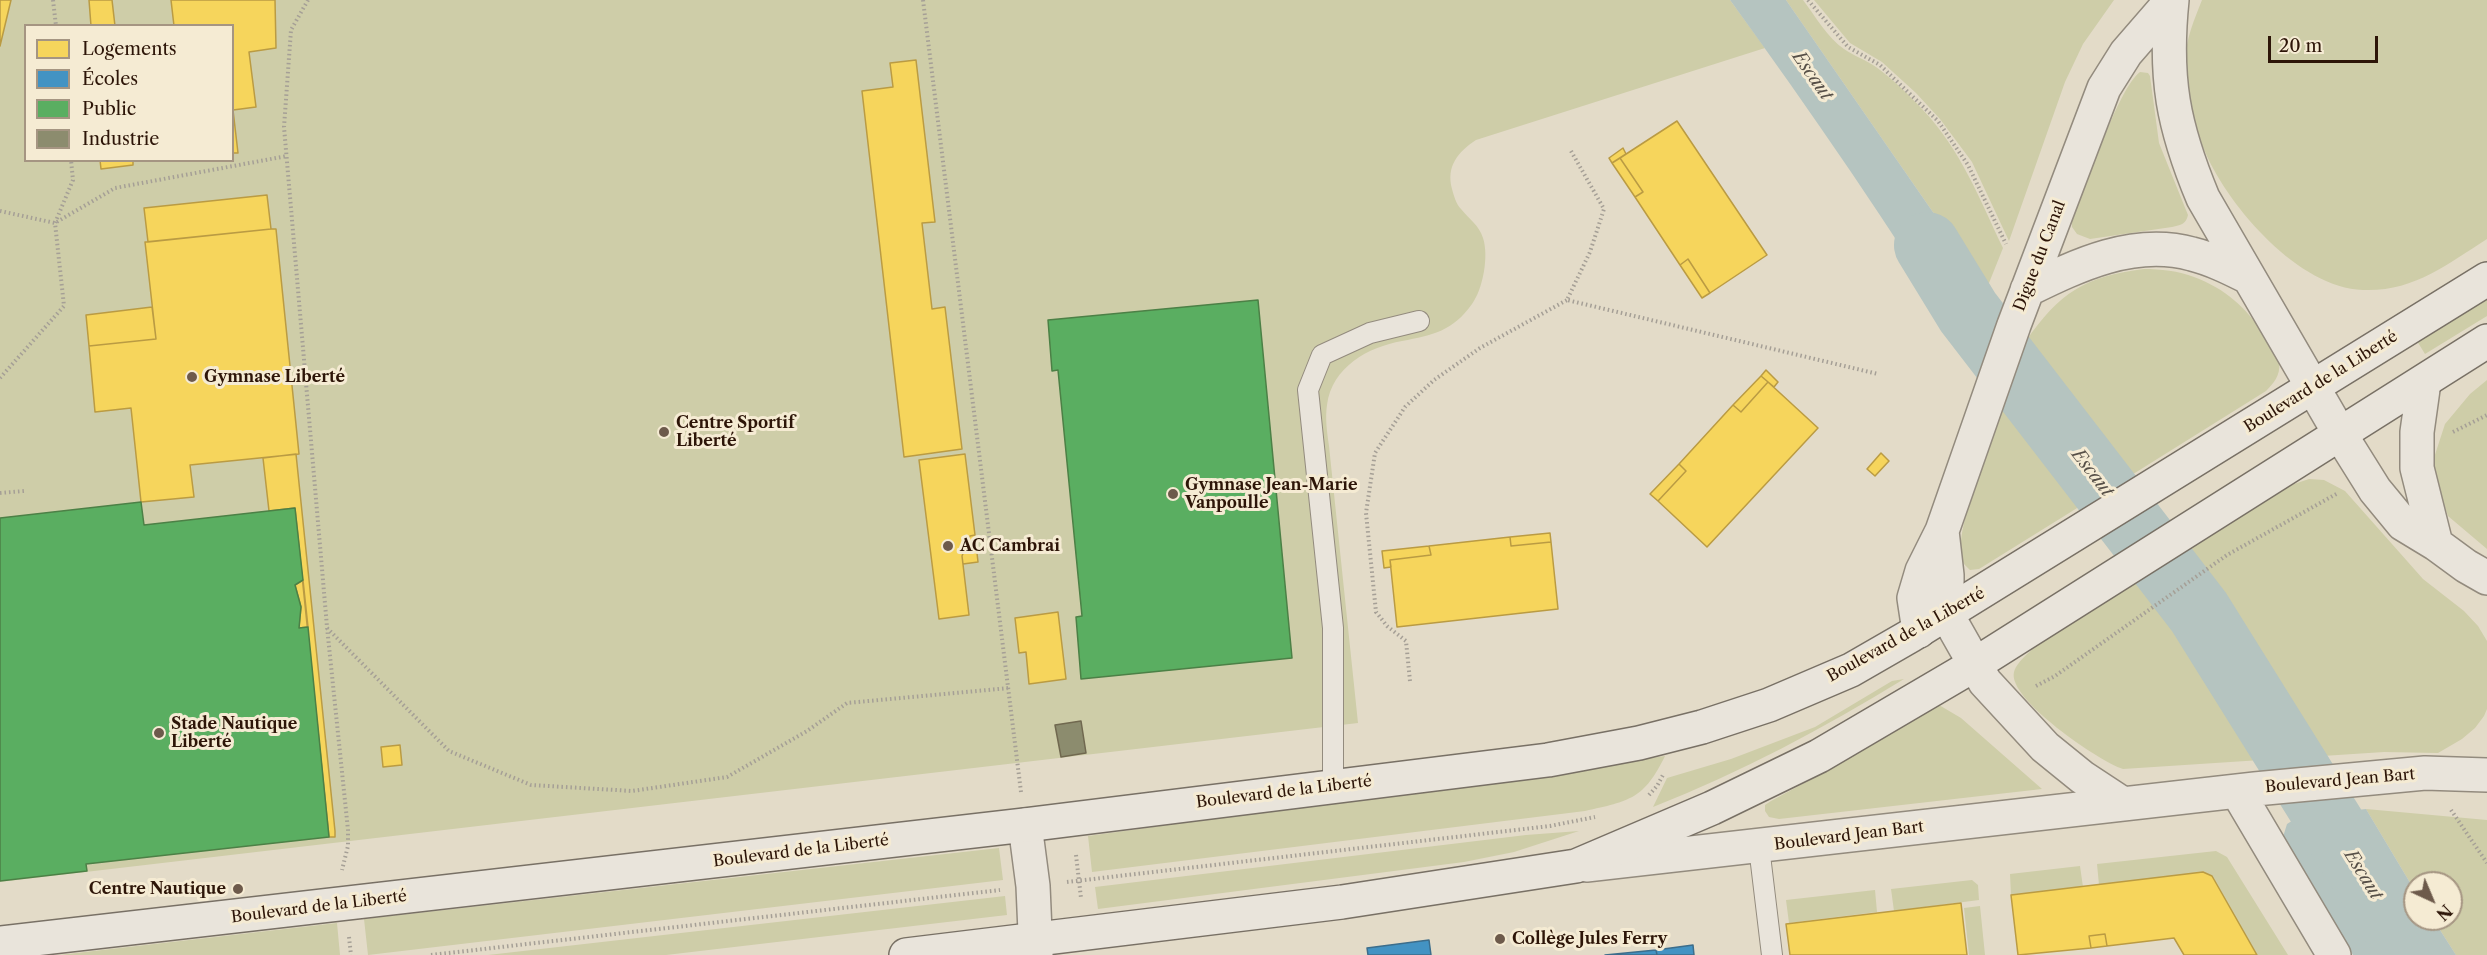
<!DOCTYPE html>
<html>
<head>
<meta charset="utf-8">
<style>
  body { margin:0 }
  #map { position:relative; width:2487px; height:955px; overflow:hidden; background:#e3dbc8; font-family:"Libre Caslon Text",serif }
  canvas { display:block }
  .legend { position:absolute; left:24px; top:24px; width:210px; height:138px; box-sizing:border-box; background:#f5ebd3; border:2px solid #a59582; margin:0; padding:8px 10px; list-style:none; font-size:18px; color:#2d1508 }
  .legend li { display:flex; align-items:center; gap:12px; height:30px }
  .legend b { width:30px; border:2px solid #a59582 }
  .north { position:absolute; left:2403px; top:871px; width:60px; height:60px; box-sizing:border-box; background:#f5ebd3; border:2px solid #a59582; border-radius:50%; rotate:136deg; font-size:16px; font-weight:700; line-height:24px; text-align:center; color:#2d1508 }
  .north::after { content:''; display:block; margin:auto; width:21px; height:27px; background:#6d5a4b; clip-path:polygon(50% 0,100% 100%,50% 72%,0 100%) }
  .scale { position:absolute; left:2268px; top:36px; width:110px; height:27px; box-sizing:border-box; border:3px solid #2d1508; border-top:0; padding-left:8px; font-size:18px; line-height:21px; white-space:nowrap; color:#2d1508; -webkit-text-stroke:4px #f5ebd3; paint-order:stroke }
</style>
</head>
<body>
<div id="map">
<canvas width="2487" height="955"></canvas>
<ul class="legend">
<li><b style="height:16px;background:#f6d55c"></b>Logements</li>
<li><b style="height:16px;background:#4393c3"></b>Écoles</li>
<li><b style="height:16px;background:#5aae61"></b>Public</li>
<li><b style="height:16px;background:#8c8c6e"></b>Industrie</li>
</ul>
<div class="north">N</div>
<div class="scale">20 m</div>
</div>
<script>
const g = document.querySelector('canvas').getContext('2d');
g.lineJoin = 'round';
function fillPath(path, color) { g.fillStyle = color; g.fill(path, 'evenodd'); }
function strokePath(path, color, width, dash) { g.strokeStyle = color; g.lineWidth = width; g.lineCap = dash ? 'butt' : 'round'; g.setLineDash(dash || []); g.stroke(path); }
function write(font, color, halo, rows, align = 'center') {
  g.font = font + ' "Libre Caslon Text",serif'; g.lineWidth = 6; g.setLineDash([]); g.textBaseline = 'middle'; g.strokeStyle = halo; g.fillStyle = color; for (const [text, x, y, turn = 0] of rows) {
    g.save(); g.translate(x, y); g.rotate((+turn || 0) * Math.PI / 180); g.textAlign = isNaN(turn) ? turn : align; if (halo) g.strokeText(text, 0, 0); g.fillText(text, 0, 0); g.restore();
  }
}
fillPath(new Path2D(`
  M0,0H1730L1765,48L1476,140C1458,152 1446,166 1452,189C1454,196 1456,204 1461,209C1469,219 1479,225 1483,238C1489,256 1483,289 1472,304C1453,331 1433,335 1402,341C1368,347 1332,367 1327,405C1325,418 1327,432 1329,446L1358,723L0,882ZM26,26H232V160H26Z
  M1786,0H1803C1815,16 1828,38 1844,49C1854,56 1866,60 1876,67C1893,79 1909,95 1923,110C1961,150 1980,200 2003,248L1983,298L1955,244Z
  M1814,0H2114L2083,44L2065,82L2009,241L1972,162L1940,119L1916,93L1882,62L1850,43Z
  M2202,0H2487V239C2446,265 2413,292 2363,290C2299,288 2230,208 2206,154C2193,126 2185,93 2185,61C2186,39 2194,20 2202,0Z
  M2140,72L2148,73L2150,76L2159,143L2188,215C2186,224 2181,225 2172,227L2090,239L2077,234L2072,227V220C2085,190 2118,88 2140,72Z
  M2144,269C2160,269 2179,271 2194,277C2226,289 2245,307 2264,334C2270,343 2278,353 2279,363C2281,375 2273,384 2266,391L2130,476L2026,341C2059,293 2085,276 2144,269Z
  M2487,298V316L2425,354L2417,341Z
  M2487,380V549L2448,516L2431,467L2445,424L2470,394Z
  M2004,406L2082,505L1979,569L1970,570C1965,565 1961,562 1961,555C1957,520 1993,441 2004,406Z
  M2309,479L2324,480L2345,491L2423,579L2464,611L2478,626L2487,641V709L2484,716L2475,728L2462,739L2438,753L2384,752L2123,769C2099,761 2007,699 2014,672C2017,661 2033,649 2041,642C2068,620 2100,603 2129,584C2179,554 2228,524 2277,493L2294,484Z
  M1904,679C1822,729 1742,772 1653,807L1667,778L1731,759L1815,727L1892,681Z
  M1939,705L1961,718L2042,789L1779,819L1769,817L1765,811V805L1771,801L1830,769Z
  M1665,756C1644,799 1630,801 1585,811L1092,872L1088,836Z
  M2366,809L2487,820V955H2456L2433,919H2451V883H2415V891Z
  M1579,831L1514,852L1464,862L1098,909L1095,887L1526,835Z
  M999,848L1003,880L368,955L364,919Z
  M2216,851L2227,857L2288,955H2257L2212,876L2099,885L2097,864Z
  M2080,866L2083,887L2011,895L2010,874Z
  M1972,880L1978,885L1979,900L1894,911L1891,889Z
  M1875,890L1877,912L1789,923L1786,900Z
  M1005,896L1007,915L666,955H488Z
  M1980,906L1985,955H1969L1964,908Z
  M337,923L340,955H59Z`), '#cecda8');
fillPath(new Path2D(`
  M1730,0H1786L1955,244L1983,298L1965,348C1892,229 1812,113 1730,0Z
  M2040,358L2122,465L2075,495L2016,421Z
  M2211,589L2232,619L2189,648L2168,618Z
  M2249,644L2318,757L2265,761L2207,673Z
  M2366,809L2415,891V919H2433L2456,955H2353L2283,837L2287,824L2298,817Z`), '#b5c4c0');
const homes = new Path2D(`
  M0,0H11L0,46Z
  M89,0H112L115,26H91Z
  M171,0H275L276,48L249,52L256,107L233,110L238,153H232V26H174Z
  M916,60L935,222L922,223L932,309L945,307L962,449L904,457L862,91L893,87L890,63Z
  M1677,121L1767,255L1710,293L1688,259L1680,265L1635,197L1643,192L1620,158Z
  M1623,148L1626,154L1612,163L1609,158Z
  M1620,158L1643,192L1635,197L1612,163Z
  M100,160H133V165L101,169Z
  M267,195L271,229L148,242L144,208Z
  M271,229H276L299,454L190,465L194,497L141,502L131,408L95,412L89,346L156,339L145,242Z
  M1688,259L1710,293L1702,298L1680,265Z
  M152,307L156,339L89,346L86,315Z
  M1766,370L1778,382L1774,387L1761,376Z
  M1761,376L1768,382L1741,412L1733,405Z
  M1768,382L1818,428L1707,547L1658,501L1686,471L1679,464L1733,405L1741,412Z
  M1881,453L1889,461L1875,476L1867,469Z
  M296,454L335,831V837H329L295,508L269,511L263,458Z
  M965,454L975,535L970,536L962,556L969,615L939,619L919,460Z
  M1679,464L1686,471L1658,501L1650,494Z
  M1550,533L1551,542L1511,546L1510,537Z
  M975,535L978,562L963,564L962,556L970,536Z
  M1510,537L1511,546L1551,542L1558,609L1397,627L1390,560L1431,555L1429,546Z
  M1429,546L1431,555L1390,560L1391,567L1384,568L1382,551Z
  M303,580L308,627L299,628L301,607L295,585Z
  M1058,612L1066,679L1029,684L1026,652L1019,653L1015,618Z
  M400,745L402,765L383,767L381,747Z
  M2203,872L2212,876L2257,955H2184L2174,938L2107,946L2105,934L2089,936L2091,948L2018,955L2011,895Z
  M1961,903L1967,955H1790L1786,924Z
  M2105,934L2107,946L2091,948L2089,936Z`);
fillPath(homes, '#f6d55c');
strokePath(homes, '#ba9b43', 1.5);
const schools = new Path2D(`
  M1429,940L1431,955H1368L1367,948Z
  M1693,945L1694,955H1657L1656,950Z
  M1656,950L1657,955H1605Z`);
fillPath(schools, '#4393c3');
strokePath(schools, '#3c6d8b', 1.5);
const public = new Path2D(`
  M1258,300L1292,658L1081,679L1076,617L1082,616L1058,370L1052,371L1048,320Z
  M141,502L144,525L295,508L303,580L295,585L301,607L299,628L308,627L329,837L86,864L87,871L0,881V518Z`);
fillPath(public, '#5aae61');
strokePath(public, '#4c8046', 1.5);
const industry = new Path2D(`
  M1081,721L1086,753L1061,757L1055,725Z`);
fillPath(industry, '#8c8c6e');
strokePath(industry, '#70684f', 1.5);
strokePath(new Path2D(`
  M1927,245L1968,312L2199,612L2413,955`), '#b5c4c0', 66);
const lane = new Path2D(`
  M1333,785V628L1308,390L1322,355L1370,333L1419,321
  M1759,847L1772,955`);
const street = new Path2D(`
  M2172,0C2164,78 2173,126 2203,198L2340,434L2375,490L2403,524L2436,544L2466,566L2487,578
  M2027,290C2078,265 2134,238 2192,254C2212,259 2230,268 2248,277
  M2424,382L2417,432V468L2436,544
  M1942,531L1947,575V615L1985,682L2045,747L2082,777L2123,804
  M1919,631L1914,598L1922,571L1942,531L2014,325L2104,88L2126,53L2172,0
  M2237,791L2334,955
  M1025,825L1033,886L1036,955
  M1586,865L2255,789L2425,773L2487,775`);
const secondary = new Path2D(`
  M0,943L1025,825L1548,760L1639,743L1702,727L1769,705L1851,670L1910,636L2487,279
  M906,955L1342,902L1576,866L1712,808L1819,756L1974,665L2487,341`);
strokePath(lane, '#938b7e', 22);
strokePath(street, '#938b7e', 36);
strokePath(secondary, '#787065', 36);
strokePath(new Path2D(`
  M53,0L56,26
  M308,0L291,30L284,127L327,627L348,830V846L342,870
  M923,0L1021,792
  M1808,0L1848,47L1880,65L1938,121L1968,165L2006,244
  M1571,151L1604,209L1590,252L1567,300L1878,374
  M0,211L55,223L115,188L287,156
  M0,378L64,306L55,223L73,180L71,160
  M2453,432L2487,415
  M0,493L24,491
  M327,628L449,751L531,785L632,791L727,777L807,731L847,703L1009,688
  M1410,681L1406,641L1387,626L1376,612L1366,513L1375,453L1405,407L1434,380L1480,348L1567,300
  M2036,686L2055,676L2227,555L2338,493
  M1649,795L1657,786L1663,775
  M2451,810L2487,863
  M1076,855L1081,898
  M1067,882L1550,826L1595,817
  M349,937L351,955
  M431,955L1000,890`), '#a59f96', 4, [1.5, 3]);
strokePath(lane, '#e9e4db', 20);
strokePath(street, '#e9e4db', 33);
strokePath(secondary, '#e9e4db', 33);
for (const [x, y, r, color] of [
  [192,377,6,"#6d5a4b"],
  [664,432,6,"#6d5a4b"],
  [1173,494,6,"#6d5a4b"],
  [948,546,6,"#6d5a4b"],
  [159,733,6,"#6d5a4b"],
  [238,889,6,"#6d5a4b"],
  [1500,939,6,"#6d5a4b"]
]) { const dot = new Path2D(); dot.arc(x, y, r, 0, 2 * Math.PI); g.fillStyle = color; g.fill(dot); strokePath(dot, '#f5ebd3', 2); }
write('16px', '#2d1508', '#f5ebd3', [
  ["Digue du Canal",2040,256,-69],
  ["Boulevard de la Liberté",2321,382,-32],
  ["Boulevard de la Liberté",1906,635,-29],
  ["Boulevard Jean Bart",2340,781,-5],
  ["Boulevard de la Liberté",1284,792,-7],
  ["Boulevard Jean Bart",1849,836,-7],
  ["Boulevard de la Liberté",801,851,-7],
  ["Boulevard de la Liberté",319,907,-7]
]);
write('bold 16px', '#2d1508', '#f5ebd3', [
  ["Gymnase Liberté",204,377],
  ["Centre Sportif",676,423],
  ["Liberté",676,441],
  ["Gymnase Jean-Marie",1185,485],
  ["Vanpoulle",1185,503],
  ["AC Cambrai",960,546],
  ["Stade Nautique",171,724],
  ["Liberté",171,742],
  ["Centre Nautique",226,889,"right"],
  ["Collège Jules Ferry",1512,939]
], 'left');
write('italic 18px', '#564f47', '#f5ebd3', [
  ["Escaut",1812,76,55],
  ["Escaut",2092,473,52],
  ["Escaut",2363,875,58]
]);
</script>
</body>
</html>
